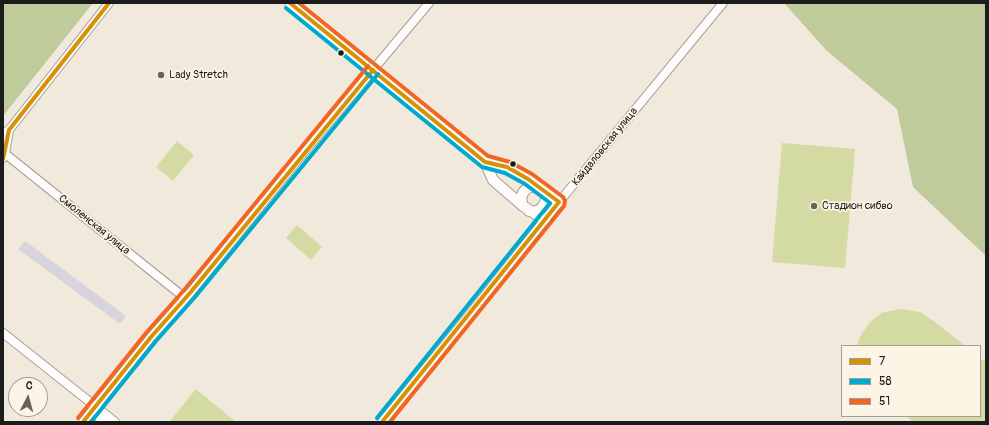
<!DOCTYPE html>
<html>
<head>
<meta charset="utf-8">
<style>
  body { margin:0 }
  #map { position:relative; width:989px; height:425px; overflow:hidden; background:#f1e9dc; font-family:Pangolin,sans-serif }
  canvas { display:block }
  .frame { position:absolute; inset:0; border:4px solid #1c1c1c; pointer-events:none }
  .legend { position:absolute; left:841px; top:345px; width:140px; height:72px; box-sizing:border-box; background:#fcf5e5; border:1px solid #a29e95; margin:0; padding:5px 7px; list-style:none; font-size:12px; color:#1c1c1c }
  .legend li { display:flex; align-items:center; gap:8px; height:20px }
  .legend b { width:20px; border:1px solid #a29e95 }
  .north { position:absolute; left:8px; top:377px; width:40px; height:40px; box-sizing:border-box; background:#fcf5e5; border:1px solid #a29e95; border-radius:50%; rotate:6deg; font-size:11px; font-weight:700; line-height:16px; text-align:center; color:#1c1c1c }
  .north::after { content:''; display:block; margin:auto; width:14px; height:18px; background:#67645f; clip-path:polygon(50% 0,100% 100%,50% 72%,0 100%) }
</style>
</head>
<body>
<div id="map">
<canvas width="989" height="425"></canvas>
<div class="frame"></div>
<ul class="legend">
<li><b style="height:5px;background:#d69104"></b>7</li>
<li><b style="height:5px;background:#00a9ce"></b>58</li>
<li><b style="height:5px;background:#f26522"></b>51</li>
</ul>
<div class="north">С</div>
</div>
<script>
const g = document.querySelector('canvas').getContext('2d');
g.lineJoin = 'round';
function fillPath(path, color) { g.fillStyle = color; g.fill(path, 'evenodd'); }
function strokePath(path, color, width, dash) { g.strokeStyle = color; g.lineWidth = width; g.lineCap = dash ? 'butt' : 'round'; g.setLineDash(dash || []); g.stroke(path); }
function write(font, color, halo, rows, align = 'center') {
  g.font = font + ' Pangolin,sans-serif'; g.lineWidth = 3.5; g.setLineDash([]); g.textBaseline = 'middle'; g.strokeStyle = halo; g.fillStyle = color; for (const [text, x, y, turn = 0] of rows) {
    g.save(); g.translate(x, y); g.rotate((+turn || 0) * Math.PI / 180); g.textAlign = isNaN(turn) ? turn : align; if (halo) g.strokeText(text, 0, 0); g.fillText(text, 0, 0); g.restore();
  }
}
fillPath(new Path2D(`
  M25,241L126,316L120,324L18,249Z`), '#d7d4dd');
fillPath(new Path2D(`
  M177,141L194,155L173,181L156,167Z
  M782,143L855,149L845,268L772,262Z
  M297,225L322,247L311,260L286,238Z
  M901,309L920,312L935,322L965,346H857C860,333 870,320 882,313C887,311 895,310 901,309Z
  M980,358L986,362V422H913L906,416H980Z
  M196,389L236,422H169Z`), '#d4dba2');
fillPath(new Path2D(`
  M3,3H93L3,116Z
  M784,3H986V256L913,187L897,109L827,51Z`), '#bfcb9a');
const minor = new Path2D(`
  M3,133L9,130L109,3
  M3,152L185,298
  M3,158L5,154L9,130
  M3,333L115,422
  M95,406L99,418L103,422
  M83,422L151,337L190,293L304,152L429,3
  M382,422L474,309L559,202L723,3`);
const tertiary = new Path2D(`
  M290,3L485,162L507,167L528,179L559,202
  M485,162L493,180L523,206L545,220
  M523,206C518,195 526,184 538,187
  M529,211C541,214 549,202 545,191`);
strokePath(minor, '#a49f98', 10);
strokePath(tertiary, '#a49f98', 12);
strokePath(minor, '#fdfcfa', 8);
strokePath(tertiary, '#fdfcfa', 10);
strokePath(new Path2D(`
  M290,3L485,162L507,167L528,179L559,202L382,422
  M3,159L9,130L109,3
  M83,422L151,337L190,293L373,70`), '#d69104', 4);
strokePath(new Path2D(`
  M286,8L482,167L505,173L525,184L550,203L377,418
  M91,422L156,341L195,297L378,74`), '#00a9ce', 4);
strokePath(new Path2D(`
  M299,3L488,156L510,162L532,174L563,197L565,201L564,206L390,422
  M78,418L146,333L185,289L368,66`), '#f26522', 4);
for (const [x, y, r, color] of [
  [341,53,3.5,"#1c1c1c"],
  [161,75,4,"#67645f"],
  [513,164,3.5,"#1c1c1c"],
  [814,206,4,"#67645f"]
]) { const dot = new Path2D(); dot.arc(x, y, r, 0, 2 * Math.PI); g.fillStyle = color; g.fill(dot); strokePath(dot, '#fcf5e5', 1.5); }
write('11px', '#1c1c1c', '#fcf5e5', [
  ["Lady Stretch",169,75],
  ["Стадион сибво",822,206]
], 'left');
write('11px', '#1c1c1c', '#fcf5e5', [
  ["Кайдаловская улица",605,147,-51],
  ["Смоленская улица",94,225,39]
]);
</script>
</body>
</html>
